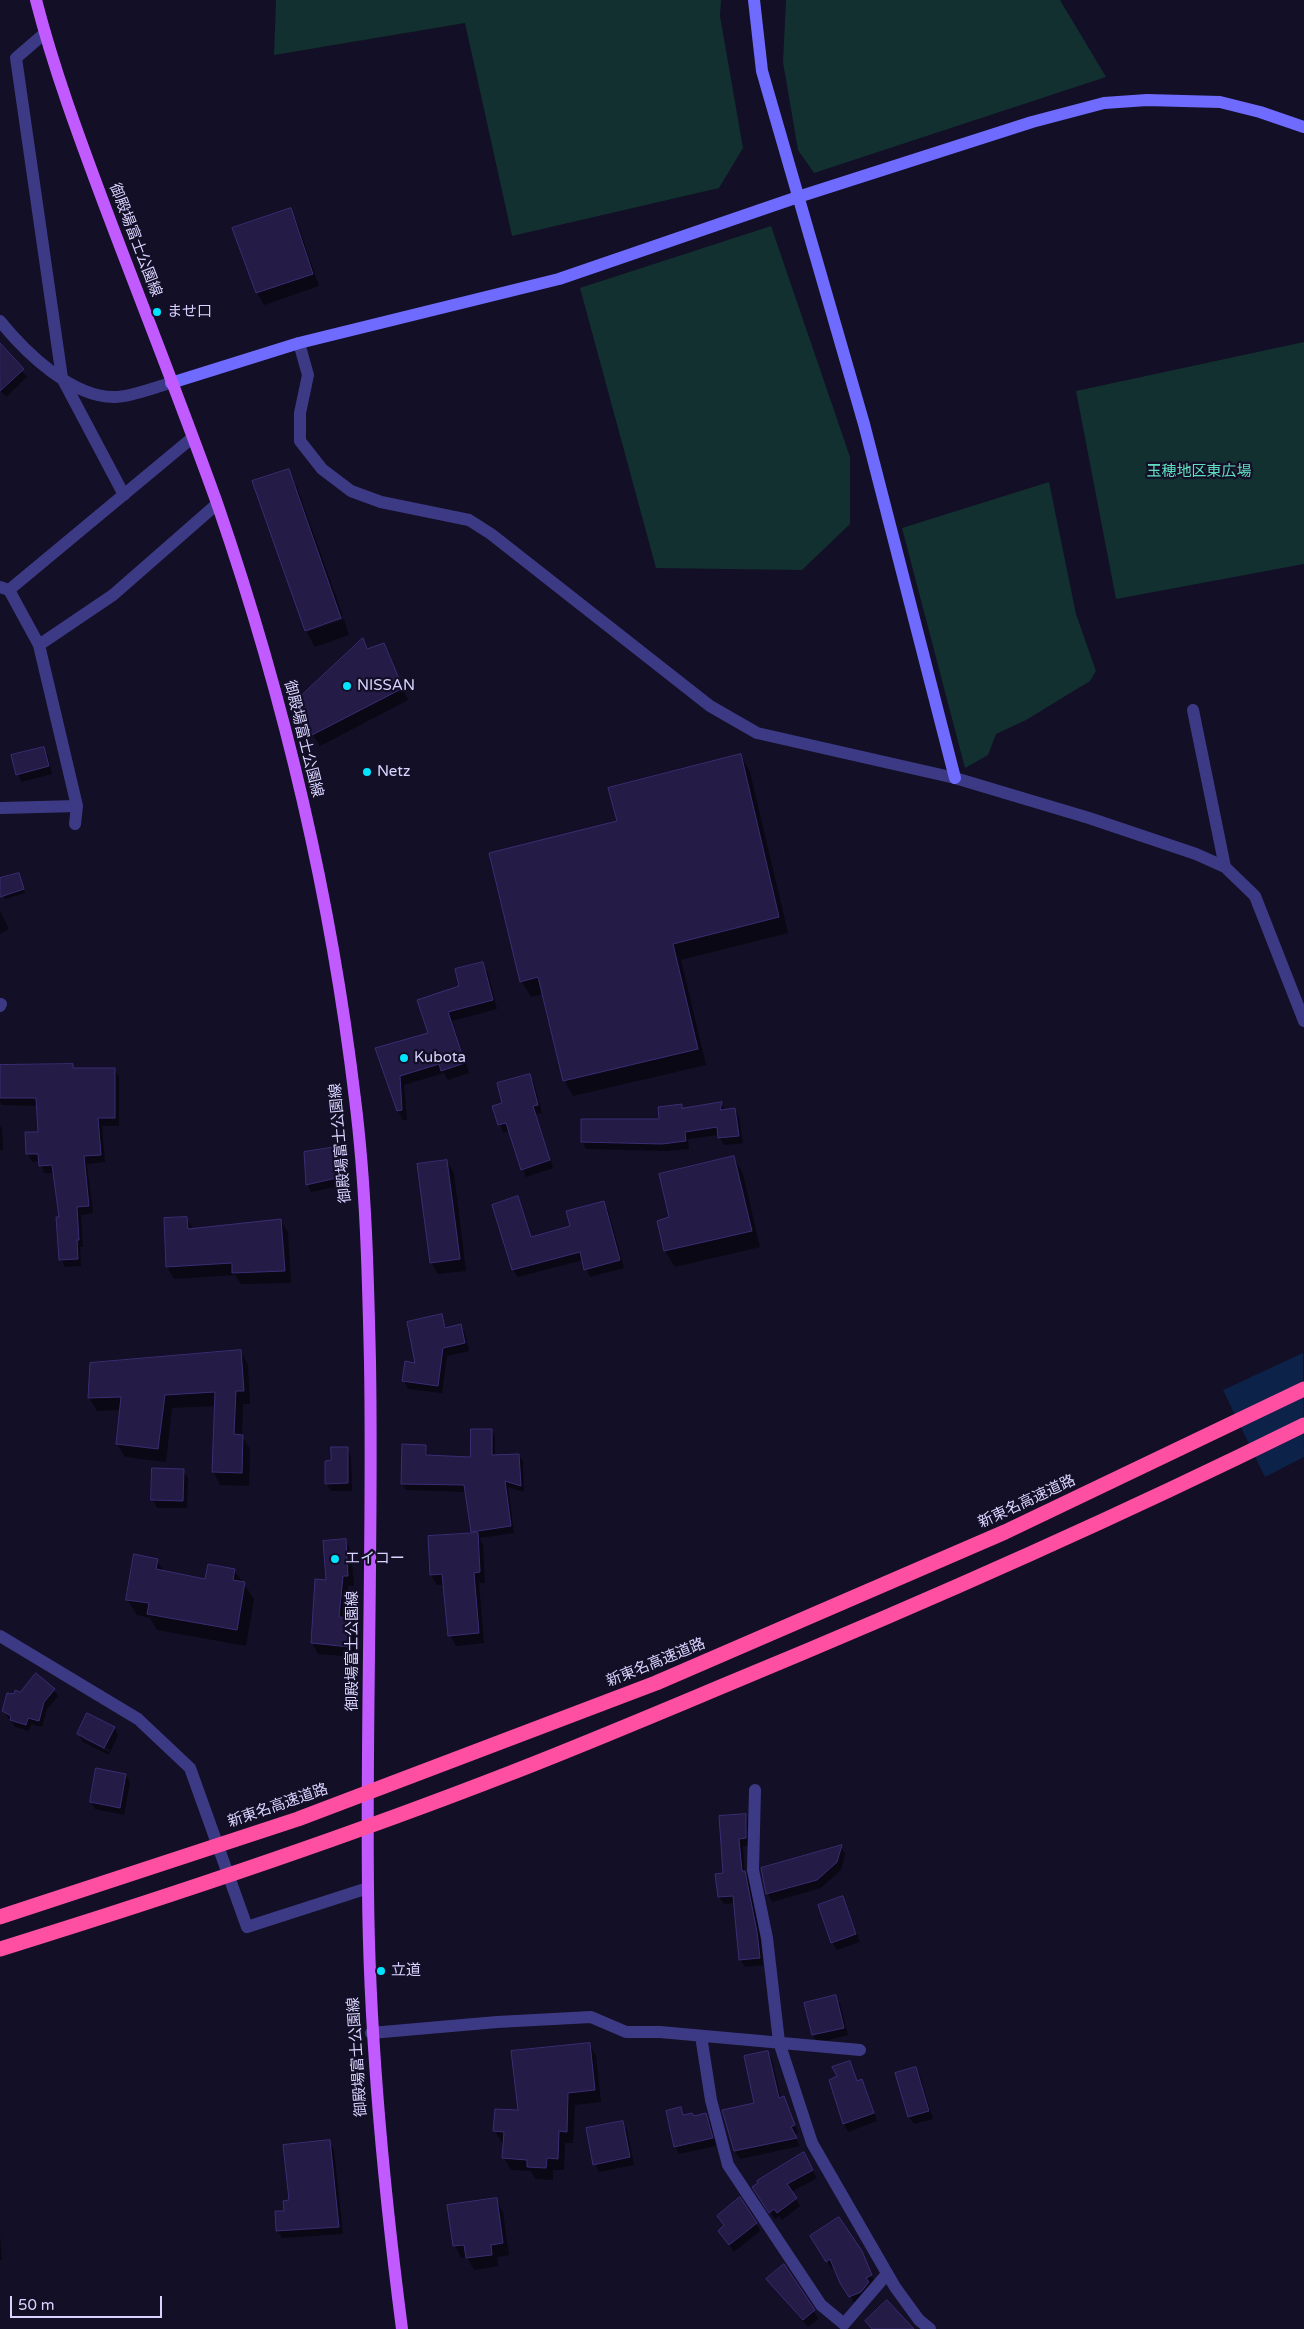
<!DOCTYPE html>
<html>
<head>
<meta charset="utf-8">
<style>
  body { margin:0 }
  #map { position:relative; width:1304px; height:2329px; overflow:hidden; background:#130f26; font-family:"Varela Round",sans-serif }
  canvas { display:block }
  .scale { position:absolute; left:10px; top:2296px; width:152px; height:22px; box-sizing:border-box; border:2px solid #d9d4ff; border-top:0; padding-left:6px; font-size:15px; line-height:18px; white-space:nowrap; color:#d9d4ff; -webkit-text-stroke:4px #130f26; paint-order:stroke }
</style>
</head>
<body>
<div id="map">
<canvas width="1304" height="2329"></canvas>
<div class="scale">50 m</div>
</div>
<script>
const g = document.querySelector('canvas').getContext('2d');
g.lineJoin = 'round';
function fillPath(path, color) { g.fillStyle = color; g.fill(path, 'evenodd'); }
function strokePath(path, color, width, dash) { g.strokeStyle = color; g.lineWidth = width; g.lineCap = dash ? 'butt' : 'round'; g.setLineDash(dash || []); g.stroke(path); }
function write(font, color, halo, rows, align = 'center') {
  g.font = font + ' "Varela Round","Noto Sans JP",sans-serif'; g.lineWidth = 4.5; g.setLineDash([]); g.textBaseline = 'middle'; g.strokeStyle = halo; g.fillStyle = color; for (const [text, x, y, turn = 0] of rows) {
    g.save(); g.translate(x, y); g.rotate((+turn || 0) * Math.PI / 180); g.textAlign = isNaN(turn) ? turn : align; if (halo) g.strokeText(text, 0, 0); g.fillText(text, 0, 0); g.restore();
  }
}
fillPath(new Path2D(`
  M276,0H721L720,16L743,148L719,188L512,236L465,23L274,55Z
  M786,0H1060L1106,77L814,173L798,150L783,62Z
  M771,226L850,457V524L802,570L656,568L580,288Z
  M1304,342V564L1116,599L1076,391Z
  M1049,482L1076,614L1096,671L1090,681L1026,720L996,734L988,755L965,768L902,528Z`), '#12302f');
fillPath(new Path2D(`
  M1303,1353L1304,1457L1265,1477L1223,1390Z`), '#0c2248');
fillPath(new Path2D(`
  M290,210L297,222L319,286L264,305L257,293L234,228Z
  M0,345L27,377L6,397L0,390Z
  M288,471L297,487L343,616L307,629V632L344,619L349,635L315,647L306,631Z
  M363,640L368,650L383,645L408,700L320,746L313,735Z
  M43,748L48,756L52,774L21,782L12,756Z
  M741,756L750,772L788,933L681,960L706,1065L573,1096L564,1080L543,994L531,997L521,981L619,822Z
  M20,878L25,893L5,899L0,880Z
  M0,911L9,929L0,934Z
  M482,963L488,973L497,1009L452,1021L469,1073L448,1080L444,1073L404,1085L407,1120H403L398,1111L377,1048L430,1034L461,987Z
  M72,1065L75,1070H115L119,1077V1126H102L105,1162L87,1164L93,1213L81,1215L83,1247H80L81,1266L65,1267L61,1259L60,1218L54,1173H44L40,1161L32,1162L28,1154L26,1133H39L37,1106L2,1105L0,1102V1066Z
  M529,1075L534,1083L542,1113L536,1114L553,1168L526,1177L509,1131L503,1133L494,1107L504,1104Z
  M721,1104L726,1111L735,1109L739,1117L743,1143L724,1145L718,1135L688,1139L689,1149L667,1151L586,1149L582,1141L661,1120L681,1106L683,1109Z
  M0,1125L2,1129L3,1150H0Z
  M335,1149L340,1156L345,1185L311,1192L307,1184Z
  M734,1158L743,1174L760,1247L675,1267L665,1251L658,1222L671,1218Z
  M447,1162L454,1173L466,1271L438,1274L431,1262Z
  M517,1198L532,1238L572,1227L603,1203L608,1210L624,1268L590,1277L583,1260L518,1277L513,1270Z
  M186,1218L193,1229L281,1221L288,1233L291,1283L241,1284L235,1275L174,1279L167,1267L165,1219Z
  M441,1316L447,1329L460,1326L465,1333L469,1351L447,1356L442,1393L408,1389L404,1381L417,1364Z
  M241,1352L248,1365L250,1404H243L242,1436L250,1449L249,1486L220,1485L213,1471L216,1406L172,1408L166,1462L125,1457L117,1444L121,1410L97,1411L89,1398L91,1364Z
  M491,1430L495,1437V1456L519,1455L523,1462L524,1492L508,1487L514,1533L479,1538L483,1545L485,1583H479L484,1643L456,1646L450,1635L445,1585H437L431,1575L474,1535L466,1492L406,1490L402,1483L425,1446L429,1457L472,1458Z
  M347,1448L351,1456L352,1491H331L326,1483L332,1462Z
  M183,1470L188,1478L187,1508H157L153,1500Z
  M345,1540L351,1551L354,1586H348L346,1619H349L356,1630L355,1657L318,1654L312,1643L327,1582Z
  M157,1560L164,1572L206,1580L234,1570L254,1599L246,1646L157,1630L150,1618L137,1615L127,1599Z
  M54,1690L58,1696L47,1709L42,1727L31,1724L29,1731L15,1727L3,1711L15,1696L20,1693Z
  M114,1727L118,1735L109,1755L83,1742L78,1734ZM83,1736L110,1750L109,1752L83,1739Z
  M126,1775L130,1783L124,1815L95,1809L91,1802Z
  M746,1815L750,1823L749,1846H743L745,1874L749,1880L761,1941L763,1965L745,1967L740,1959L735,1903L724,1904L719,1897L725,1874Z
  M841,1847L845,1854L841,1870L821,1888L772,1902L768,1894L763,1869Z
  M843,1898L860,1942L837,1950L832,1942Z
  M835,1996L840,2004L848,2035L818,2043L813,2035L806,2003Z
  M589,2044L596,2056L601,2102L575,2105L573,2143H565L564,2170H553V2180L535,2179L531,2171L511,2170L504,2158V2143H502L495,2131L519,2112Z
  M768,2052L772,2060L781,2098L784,2097L788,2105L798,2133L794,2135L800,2146L740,2159L735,2151L724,2111L755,2104Z
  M849,2062L858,2082L862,2081L866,2088L877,2121L848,2132L844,2124L831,2080L839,2076Z
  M916,2068L920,2076L933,2119L914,2124L909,2117L896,2074Z
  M681,2109L685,2116L693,2117L705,2114L710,2122L716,2146L679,2154L675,2146Z
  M622,2122L627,2130L634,2165L599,2172L595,2164Z
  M329,2142L334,2150L343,2234L282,2238L277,2230L290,2201Z
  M803,2153L817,2178L791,2192L800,2206L782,2220L779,2216L775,2219L759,2195Z
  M496,2200L503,2212L509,2255L497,2257L498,2266L474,2270L467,2257L461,2258L455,2246L449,2206Z
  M718,2216L756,2223L760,2231L734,2252L719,2231L725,2226Z
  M0,2235L2,2260H0Z
  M816,2244L865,2261L875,2283L855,2304L834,2266L832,2269Z
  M768,2280L814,2311L818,2319L808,2327Z`), '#0007');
const building = new Path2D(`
  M291,208L313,274L256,293L232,228Z
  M0,343L24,369L0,391Z
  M289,469L341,618L305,631L252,481Z
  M363,638L367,649L384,643L403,688L312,735L300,697Z
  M44,747L49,766L16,775L11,755Z
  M741,754L779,917L673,944L698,1049L563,1081L538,977L520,982L489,853L617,821L608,788Z
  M19,873L24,889L0,897V878Z
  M483,962L493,1000L448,1012L465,1063L441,1071L439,1064L400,1076L402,1110L397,1111L375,1048L428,1033L417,1000L459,986L455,969Z
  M73,1064V1068H115V1118H98L101,1155L84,1156L89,1206L77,1207L79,1240H77L78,1259L59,1260L56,1217H59L52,1165L39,1166L38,1154H26L25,1132H38L36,1098H0V1065Z
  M530,1074L538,1105L533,1106L550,1160L521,1170L506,1123L498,1125L492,1106L502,1103L497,1083Z
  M722,1102L720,1110L735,1108L739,1136L718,1138L717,1127L685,1132L686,1141L662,1144L581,1142V1119H659L658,1107L682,1104V1108Z
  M336,1147L341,1177L306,1185L304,1152Z
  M734,1156L752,1231L664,1251L657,1221L669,1217L659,1174Z
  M447,1160L460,1259L430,1263L417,1164Z
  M518,1196L531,1237L570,1226L566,1211L604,1201L620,1260L584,1270L580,1252L512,1270L492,1205Z
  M187,1217L188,1229L281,1219L285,1271L232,1273V1263L166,1267L164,1218Z
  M442,1314L445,1328L461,1324L465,1343L443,1348L438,1386L402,1381L405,1361L415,1363L407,1322Z
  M241,1350L244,1391H236L234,1434L243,1435L242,1473L212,1472L215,1392L165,1395L158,1449L116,1444L121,1397L88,1398L90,1363Z
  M471,1429H492V1455L519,1454L521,1486L505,1481L511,1526L471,1532L464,1485L401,1484L402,1444L426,1445V1455L470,1457Z
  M331,1447H348V1483L325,1484V1461L331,1460Z
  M152,1468L184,1469L183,1501L151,1500Z
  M478,1533L480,1572L474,1573L479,1633L448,1636L442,1574L430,1575L428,1536Z
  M346,1539L348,1576H343L339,1617L350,1618L349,1647L311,1643L315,1579L326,1580L323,1541Z
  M134,1554L158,1559L156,1569L205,1579L208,1564L235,1569L233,1580L245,1582L237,1630L147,1614L149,1603L126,1600Z
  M36,1673L55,1689L44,1702L39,1721L28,1718L26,1725L10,1720L11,1716L2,1711L7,1693L14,1694L15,1690L20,1692Z
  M87,1713L115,1727L104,1748L77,1734Z
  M96,1768L126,1774L120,1808L90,1802Z
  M746,1814V1838L739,1839L742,1871H745L757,1932L760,1958L739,1960L733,1896L718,1897L715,1874L723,1873L719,1816Z
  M842,1845L837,1862L817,1880L766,1894L761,1868Z
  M843,1896L856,1934L831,1943L818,1905Z
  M836,1995L844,2028L812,2035L804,2003Z
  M590,2043L595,2090L568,2093L567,2132L559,2131L558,2159L547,2158L546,2168L527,2167V2160L502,2158L504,2132L493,2131L495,2109L518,2110L511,2051Z
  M768,2051L779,2098L784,2096L795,2125L791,2127L797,2138L734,2151L722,2110L754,2103L744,2056Z
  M850,2061L857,2081L862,2079L874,2113L843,2124L829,2080L837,2076L832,2067Z
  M916,2067L929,2111L908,2117L895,2073Z
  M681,2107L683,2115L692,2113L694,2116L706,2113L713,2138L674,2147L666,2111Z
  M623,2121L630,2157L593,2165L586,2128Z
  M330,2140L339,2227L276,2231L275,2211H284L283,2201L289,2200L283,2145Z
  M804,2152L813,2170L787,2184L797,2198L777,2213L774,2209L769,2213L752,2187L758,2183L757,2181Z
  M740,2197L757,2223L729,2245L718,2231L724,2225L717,2216Z
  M497,2198L503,2243L491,2245L492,2255L466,2258L464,2245L453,2246L447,2205Z
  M839,2217L862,2251L872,2275L866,2278L869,2282L861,2292L849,2297L840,2283L830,2259L826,2262L810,2236Z
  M784,2264L815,2310L803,2320L766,2279Z
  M887,2300L914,2329H872L865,2321Z`);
fillPath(building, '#241b47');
strokePath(building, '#3b2d73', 1);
strokePath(new Path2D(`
  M45,33L16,58L62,378L124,495
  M0,321C25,352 72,398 115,397C131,397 155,387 171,383
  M299,343L308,375L300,413V441L322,469L351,491L381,502L469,520L491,534L710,706L757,733L955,778L1089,818L1196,854L1225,867L1255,896L1304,1021
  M0,587L9,590L192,438
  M9,590L39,645L77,806L75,824
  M39,645L113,595L217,504
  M1193,710L1225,867
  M1,808L77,806
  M0,1006L1,1004
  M0,1636L138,1719L190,1768L247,1927L368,1888
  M755,1790L753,1870L767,1938L779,2042L812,2143L895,2287L919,2320L930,2329
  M371,2033L497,2022L591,2017L626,2032H660L860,2050
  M701,2036L711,2100L728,2165L821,2305L844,2324L887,2274`), '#3d3a85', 12);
strokePath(new Path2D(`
  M754,0L762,71L864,424L955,778
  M171,383L299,343L559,279L798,197L1032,122L1104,103L1147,100L1220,102L1260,112L1304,127`), '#6f6bff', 12);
strokePath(new Path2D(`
  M36,0C54,70 79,137 104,204C142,305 182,405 218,506C284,698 331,898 355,1099C366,1186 368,1275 370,1362C373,1537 366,1713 368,1888C369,2036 383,2182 402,2329`), '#c25bff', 12);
strokePath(new Path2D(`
  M0,1917L298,1819L656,1683L1005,1532L1304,1389
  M0,1949C171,1896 341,1839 508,1774C583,1745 656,1714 730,1683C924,1603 1116,1518 1304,1425`), '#ff4fa3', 15);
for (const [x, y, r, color] of [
  [157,312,5,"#00e5ff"],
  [347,686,5,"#00e5ff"],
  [367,772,5,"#00e5ff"],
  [404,1058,5,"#00e5ff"],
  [335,1559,5,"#00e5ff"],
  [381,1971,5,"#00e5ff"]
]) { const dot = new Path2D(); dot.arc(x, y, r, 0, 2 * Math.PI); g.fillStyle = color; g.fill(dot); strokePath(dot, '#130f26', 2); }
write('15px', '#d9d4ff', '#130f26', [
  ["御殿場富士公園線",135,240,69],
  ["御殿場富士公園線",303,739,76],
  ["御殿場富士公園線",341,1143,-95],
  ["新東名高速道路",1027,1502,-25],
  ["御殿場富士公園線",353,1651,-90],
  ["新東名高速道路",656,1663,-22],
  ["新東名高速道路",278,1806,-19],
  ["御殿場富士公園線",358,2057,-94]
]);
write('15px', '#d9d4ff', '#130f26', [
  ["ませ口",167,312],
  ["NISSAN",357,686],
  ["Netz",377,772],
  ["Kubota",414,1058],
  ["エイコー",345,1559],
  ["立道",391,1971]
], 'left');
write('15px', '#5fe0c0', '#130f26', [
  ["玉穂地区東広場",1199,472]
]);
</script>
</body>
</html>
